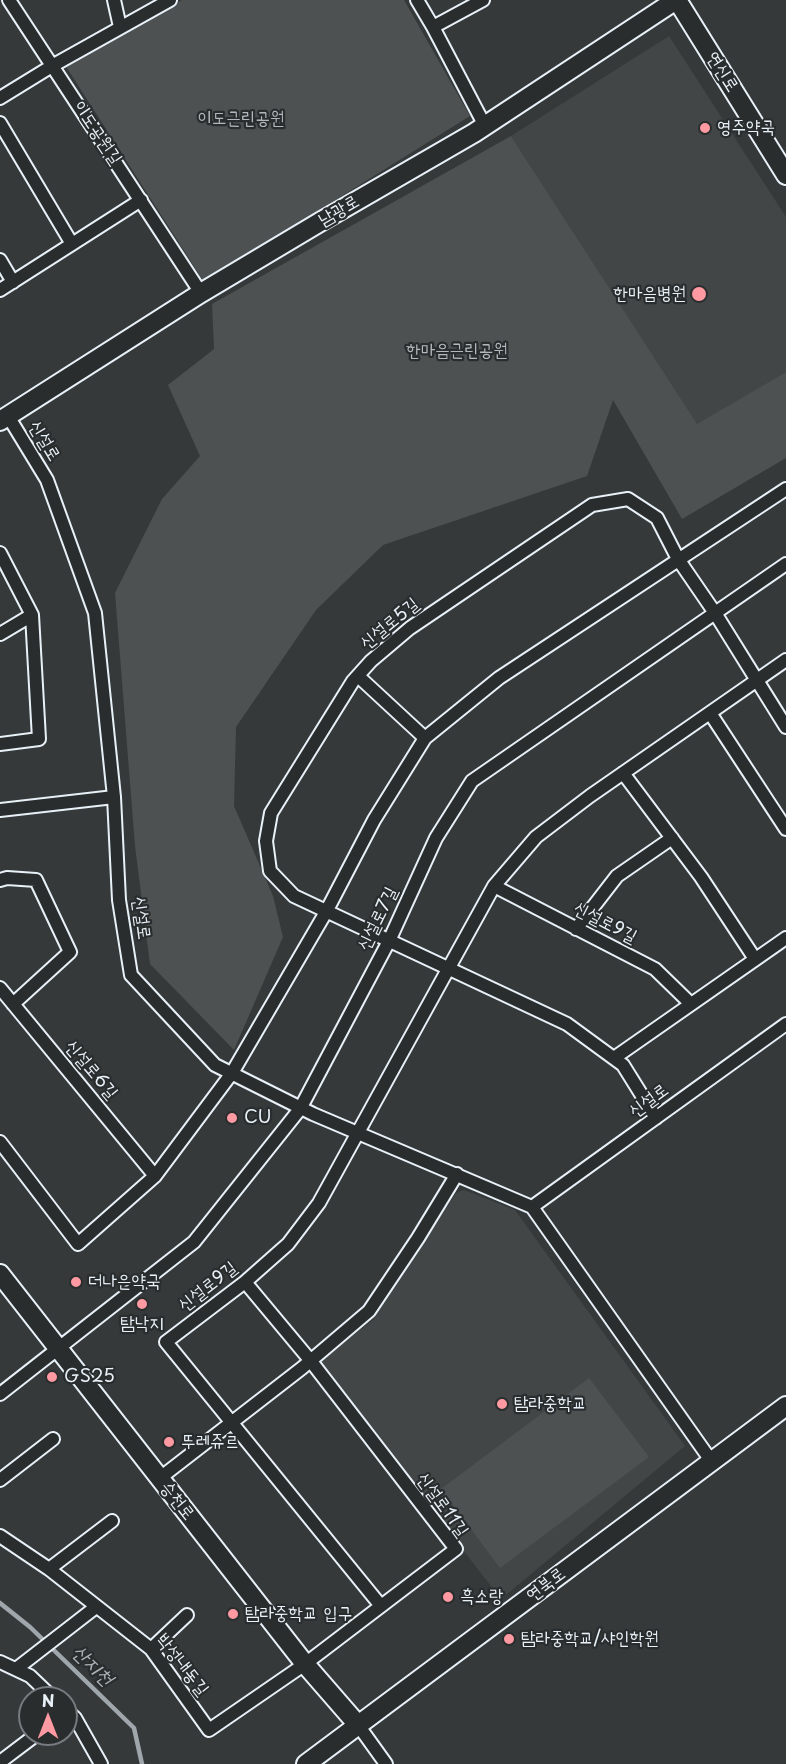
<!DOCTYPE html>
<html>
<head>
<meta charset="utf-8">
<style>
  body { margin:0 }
  #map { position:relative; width:786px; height:1764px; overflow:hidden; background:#35393a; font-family:"Playpen Sans",sans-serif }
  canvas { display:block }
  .north { position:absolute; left:18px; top:1686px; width:60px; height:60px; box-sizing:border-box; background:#2a2d2e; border:2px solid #767b7f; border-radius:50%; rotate:0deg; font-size:16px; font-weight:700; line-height:24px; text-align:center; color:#e8f1f8 }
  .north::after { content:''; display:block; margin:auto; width:21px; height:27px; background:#ff9aa2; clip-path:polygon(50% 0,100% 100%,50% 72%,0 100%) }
</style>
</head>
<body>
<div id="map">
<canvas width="786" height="1764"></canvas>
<div class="north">N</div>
</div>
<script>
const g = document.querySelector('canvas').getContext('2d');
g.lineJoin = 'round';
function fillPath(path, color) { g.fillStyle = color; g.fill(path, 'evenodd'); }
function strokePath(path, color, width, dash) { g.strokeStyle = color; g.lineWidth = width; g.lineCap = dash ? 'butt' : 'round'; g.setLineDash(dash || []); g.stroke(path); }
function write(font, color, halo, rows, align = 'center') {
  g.font = font + ' "Playpen Sans","Poor Story",sans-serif'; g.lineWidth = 4.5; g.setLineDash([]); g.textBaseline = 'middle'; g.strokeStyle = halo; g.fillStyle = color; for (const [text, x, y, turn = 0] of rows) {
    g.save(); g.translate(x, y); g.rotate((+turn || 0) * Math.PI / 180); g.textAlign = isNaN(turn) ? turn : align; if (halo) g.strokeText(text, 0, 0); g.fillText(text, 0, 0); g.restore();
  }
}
fillPath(new Path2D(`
  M669,36L786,217V372L697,425L511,136Z
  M464,1190L515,1210L685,1446L501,1599L317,1362L373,1320L456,1193Z`), '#424647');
fillPath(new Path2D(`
  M182,0H404L470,116L204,282L65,65Z
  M511,136L697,424L786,372V458L682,519L613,400L587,476L383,545L316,610L236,727L234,806L273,896L283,937L234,1050L150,964L135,846L115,593L162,499L200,456L168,385L214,349L212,304Z
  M589,1378L649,1457L500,1568L441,1489Z`), '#4d5152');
strokePath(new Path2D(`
  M0,1603L30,1627L134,1728L142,1764`), '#a0a7ac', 4.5);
const street = new Path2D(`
  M9,0L201,293
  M114,0L120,27
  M417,0L433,27
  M483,0L433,27L485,126
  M0,98L52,66L170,0
  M0,123L72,244
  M0,260L13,282
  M0,290L141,200
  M8,416L47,480L95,613L114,797L119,900L131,975L215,1065L313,1114L532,1207L712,1462
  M0,553L32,615L39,739L0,744
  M0,634L32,615
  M358,676L425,738
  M710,713L786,829
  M623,773L701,877L755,959
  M0,810L114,797
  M0,880L7,878L36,880L70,952L13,1004
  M494,886L655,969L691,1004
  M576,929L617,876L672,838
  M0,988L155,1176
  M614,1058L786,938
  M656,1118L623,1065L567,1024L294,896L270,871L266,841L271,813L353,681L371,661L410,628L592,505L628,499L657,518L678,559L715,613L786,727
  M0,1142L78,1244L155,1176L232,1073L326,912L374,820L425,738L499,678L786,489
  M532,1207L786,1024
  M0,1394L194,1242L300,1109L389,941L436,838L472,781L786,564
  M160,1478L302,1368L369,1311L418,1238L457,1174
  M0,1480L53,1439
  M0,1536L49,1569L151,1649L209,1730L305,1664L456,1549L310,1360L245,1282
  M49,1569L112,1521
  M381,1606L166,1342L245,1282L288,1244L319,1203L494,886L536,837L590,796L786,660
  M151,1649L187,1615
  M0,1662L30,1676L53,1698
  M16,1669L96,1607
  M66,1710L75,1718L101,1764
  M358,1725L386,1764
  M0,1762L37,1734`);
const secondary = new Path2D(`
  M677,0L786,175
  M0,421L201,293L320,222L474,133L676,0
  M0,1274L305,1664L358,1725
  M306,1764L786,1406`);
strokePath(street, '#e8f1f8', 16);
strokePath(secondary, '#e8f1f8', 22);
strokePath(street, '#2a2d2e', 12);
strokePath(secondary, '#2a2d2e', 18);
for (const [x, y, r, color] of [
  [705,128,6,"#ff9aa2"],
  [699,294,8,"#ff9aa2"],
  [232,1118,6,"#ff9aa2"],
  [76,1282,6,"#ff9aa2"],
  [142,1304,6,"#ff9aa2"],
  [52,1377,6,"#ff9aa2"],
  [502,1404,6,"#ff9aa2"],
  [169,1442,6,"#ff9aa2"],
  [448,1597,6,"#ff9aa2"],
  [233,1614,6,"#ff9aa2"],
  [509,1639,6,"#ff9aa2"]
]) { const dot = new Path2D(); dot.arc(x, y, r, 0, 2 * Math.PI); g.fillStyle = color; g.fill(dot); strokePath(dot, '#2a2d2e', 2); }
write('18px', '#e8f1f8', '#2a2d2e', [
  ["연신로",722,72,58],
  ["이도공원길",97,133,56],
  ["남광로",339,211,-30],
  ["신설로",44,441,59],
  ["신설로5길",390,624,-39],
  ["신설로",141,918,82],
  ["신설로7길",378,919,-64],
  ["신설로9길",605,923,27],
  ["신설로6길",91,1070,50],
  ["신설로",649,1101,-36],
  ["신설로9길",208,1287,-38],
  ["승천로",177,1501,52],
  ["신설로11길",442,1505,54],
  ["연북로",546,1585,-37],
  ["박성내동길",182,1665,52]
]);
write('18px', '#b2b9be', '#2a2d2e', [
  ["이도근린공원",241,119],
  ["한마음근린공원",457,351]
]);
write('18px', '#e8f1f8', '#2a2d2e', [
  ["영주약국",717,128],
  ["한마음병원",686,294,"right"],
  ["CU",244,1118],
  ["더나은약국",88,1282],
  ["탐낙지",142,1324,"center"],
  ["GS25",64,1377],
  ["탐라중학교",514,1404],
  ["뚜레쥬르",181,1442],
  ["흑소랑",460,1597],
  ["탐라중학교 입구",245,1614],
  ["탐라중학교/샤인학원",521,1639]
], 'left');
write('italic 20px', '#acb3b8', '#2a2d2e', [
  ["산지천",92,1666,44]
]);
</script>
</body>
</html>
